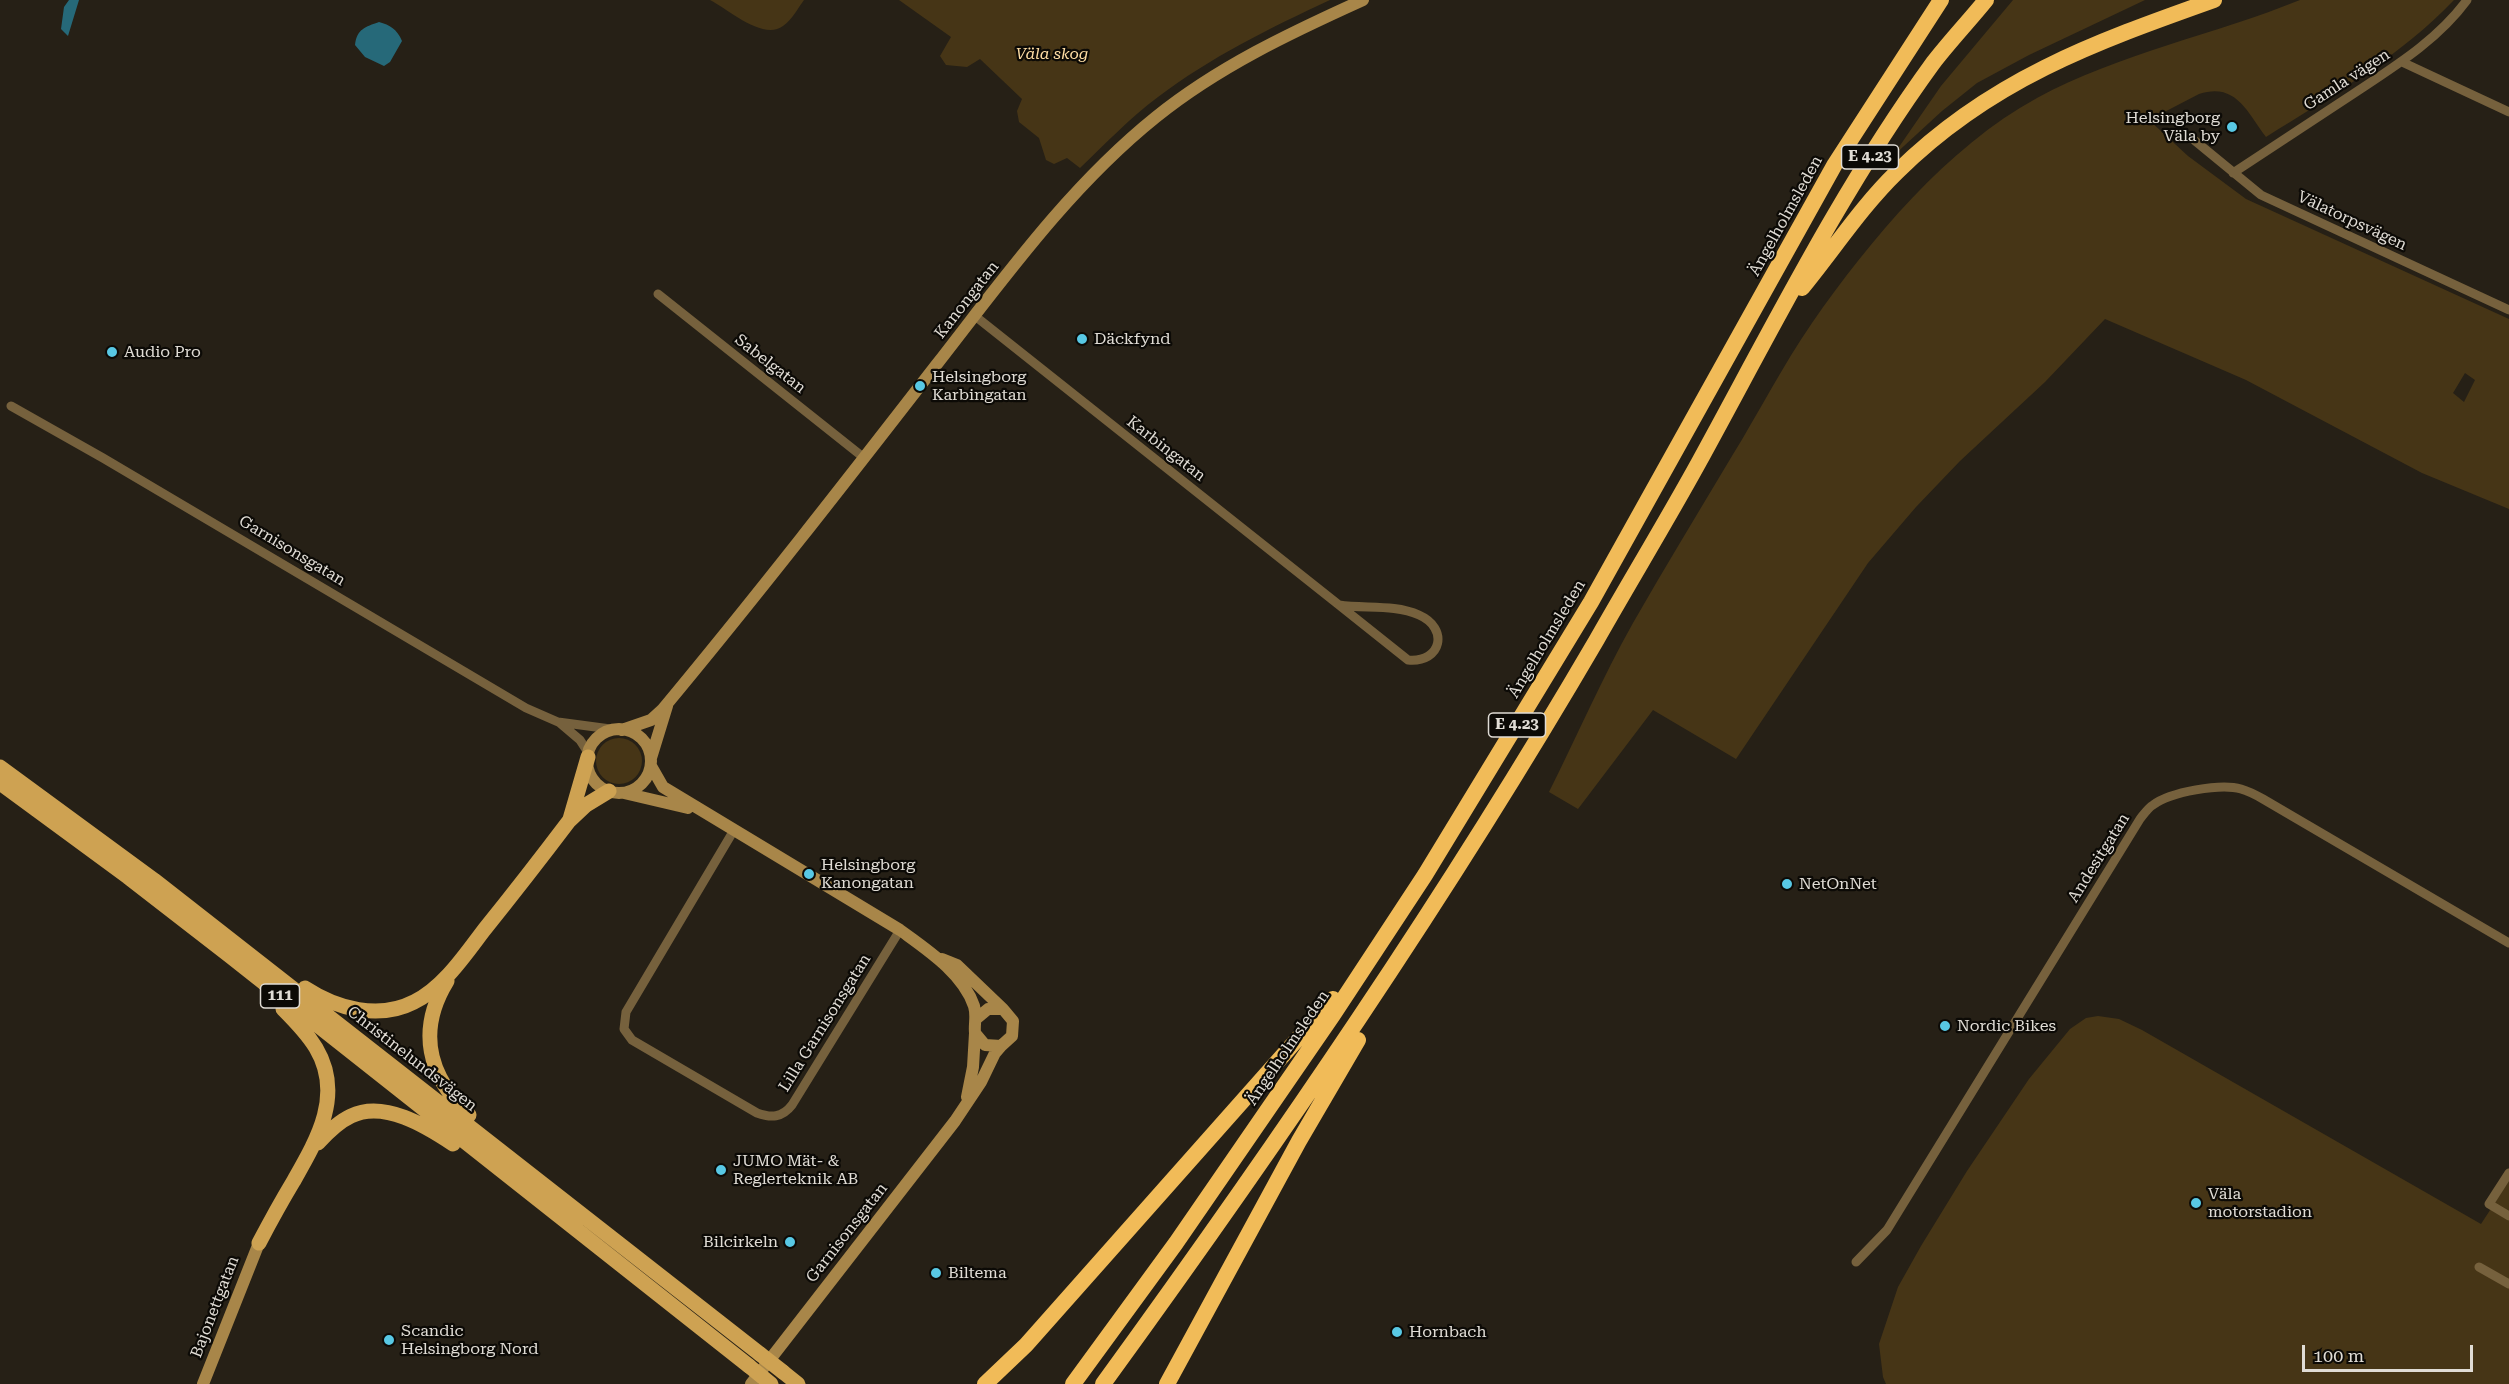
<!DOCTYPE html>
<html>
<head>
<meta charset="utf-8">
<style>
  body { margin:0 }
  #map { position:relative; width:2509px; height:1384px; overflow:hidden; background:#262016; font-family:"Roboto Serif",serif }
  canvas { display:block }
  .scale { position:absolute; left:2302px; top:1345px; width:171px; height:27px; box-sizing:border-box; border:3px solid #e0dcd5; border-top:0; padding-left:8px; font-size:18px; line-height:21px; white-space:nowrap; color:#e0dcd5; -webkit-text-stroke:4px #0c0a06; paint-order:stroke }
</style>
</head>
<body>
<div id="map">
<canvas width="2509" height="1384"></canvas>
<div class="scale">100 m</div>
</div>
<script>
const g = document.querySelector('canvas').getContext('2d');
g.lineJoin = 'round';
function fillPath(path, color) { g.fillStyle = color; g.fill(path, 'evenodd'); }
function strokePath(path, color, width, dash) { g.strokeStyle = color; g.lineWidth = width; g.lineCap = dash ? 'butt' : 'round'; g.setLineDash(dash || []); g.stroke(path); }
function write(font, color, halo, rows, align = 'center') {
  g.font = font + ' "Roboto Serif",serif'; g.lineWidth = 4.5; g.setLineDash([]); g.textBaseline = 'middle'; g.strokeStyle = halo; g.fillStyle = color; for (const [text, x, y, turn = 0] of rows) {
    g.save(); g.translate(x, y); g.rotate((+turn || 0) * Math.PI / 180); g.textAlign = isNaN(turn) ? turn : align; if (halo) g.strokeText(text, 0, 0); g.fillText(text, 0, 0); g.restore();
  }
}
fillPath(new Path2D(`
  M710,0H804C798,8 792,20 783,26C763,41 728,9 710,0Z
  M899,0H1330C1270,28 1211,57 1158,97C1130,118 1105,144 1080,168L1067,158L1054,164L1046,160L1039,138L1019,122L1017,111L1022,99L980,59L967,67L946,65L940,56L951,37Z
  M2013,0H2145L2029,55L1977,83L1942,111L1892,157L1941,86Z
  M2300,0H2454C2401,56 2331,96 2266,137C2247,112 2236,82 2199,94L2149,120L2188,156L2246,199L2509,319V509L2422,473L2246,380L2105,319L2045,382L1960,461L1916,507L1868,563L1736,759L1653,710L1578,809L1549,792C1577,736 1602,678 1633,623C1665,567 1699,511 1732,456C1759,412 1783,365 1812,323C1870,240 1947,147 2037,98C2120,53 2214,35 2300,0ZM2465,373L2475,380L2464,402L2453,393Z
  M596 761a23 23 0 1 1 46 0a23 23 0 1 1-46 0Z
  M2098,1016L2119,1019L2142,1030L2481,1224L2509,1181V1384H1886L1883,1377L1879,1344L1898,1287L1921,1246L1967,1171L2029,1079L2070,1029L2086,1018Z`), '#463516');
fillPath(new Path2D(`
  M69,0H79L68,36L61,29L64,7Z
  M379,22C390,25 397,29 402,41L390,62L384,66L365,57L355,45C357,29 365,27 379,22Z`), '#266979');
strokePath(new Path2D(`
  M2402,62L2509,112
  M2194,140L2261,195L2509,310
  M2233,173C2272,147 2311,122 2350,96C2392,68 2437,41 2467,0
  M658,294L863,457
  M975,316L1339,605C1365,609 1394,604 1419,615C1449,628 1442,663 1408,660L1339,605
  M11,406L103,458L526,708L558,722L618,730
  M560,723L580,740L589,754
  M734,830L626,1012L624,1029L632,1040L757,1113C771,1118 782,1118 792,1105L900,930
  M2509,1173L2489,1204L2509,1216
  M1856,1262L1887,1230L2140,819C2144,814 2148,808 2153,805C2170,792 2221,783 2241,789C2248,791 2256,795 2263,799L2509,943
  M2479,1267L2509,1284`), '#76613d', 9);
strokePath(new Path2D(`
  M587 761a32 32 0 1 1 64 0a32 32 0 1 1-64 0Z
  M622,730L651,720L662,710C756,597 847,480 937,364C1004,278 1070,186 1156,117C1218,67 1290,33 1363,0
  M651,758L667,706
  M651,766L663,787L900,930C926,949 963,973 974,1006C977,1016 974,1024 975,1033L985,1045L1001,1046L1012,1036L1013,1021L1003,1009H988L976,1019
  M624,793L688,808
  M942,959L957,965L1003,1009
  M967,1097L973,1067L975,1033
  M203,1384L259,1243
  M751,1384L955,1121L981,1082L995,1053L1001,1046`), '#a88649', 12);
strokePath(new Path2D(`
  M0,767L154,880L760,1354
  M0,783L128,877L230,956L749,1366
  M570,819L588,757
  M447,981C417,1030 428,1076 469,1115
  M305,988C337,1009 379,1020 414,1002C443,988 465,955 484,930C513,894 541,858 569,821L586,805L609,791
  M318,1143C328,1132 338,1122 351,1116C384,1100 426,1126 453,1144
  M259,1243C270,1222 281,1202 293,1182C317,1140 344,1095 316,1048C307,1033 295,1021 283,1009
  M783,1372L798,1384`), '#cea252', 15);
strokePath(new Path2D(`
  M1802,288C1834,249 1861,207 1897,172C1990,80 2093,43 2214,0
  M985,1384L1026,1345L1333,999
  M1073,1384L1176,1243L1333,1015L1425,875L1591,602L1835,164L1941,0
  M1103,1384C1278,1143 1446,898 1596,641C1630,581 1666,522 1699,462C1773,327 1842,188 1933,63C1950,41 1969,21 1986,0
  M1167,1384L1299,1141L1358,1040`), '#f1bb58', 16);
strokePath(new Path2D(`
  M760,1354L783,1372
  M749,1366L771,1384`), '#cea252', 15);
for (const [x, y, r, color] of [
  [2232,127,6,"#58c8e4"],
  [1082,339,6,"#58c8e4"],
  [112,352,6,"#58c8e4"],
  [920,386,6,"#58c8e4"],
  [809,874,6,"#58c8e4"],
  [1787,884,6,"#58c8e4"],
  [1945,1026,6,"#58c8e4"],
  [721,1170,6,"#58c8e4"],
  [2196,1203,6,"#58c8e4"],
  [790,1242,6,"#58c8e4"],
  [936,1273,6,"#58c8e4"],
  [1397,1332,6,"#58c8e4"],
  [389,1340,6,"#58c8e4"]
]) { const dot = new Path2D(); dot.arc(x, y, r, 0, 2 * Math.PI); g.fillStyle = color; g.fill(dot); strokePath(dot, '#0c0a06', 2); }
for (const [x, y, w] of [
  [1870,157,57],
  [1517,725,57],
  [280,996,39]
]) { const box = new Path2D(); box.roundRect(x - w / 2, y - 12, w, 24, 4.5); g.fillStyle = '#0c0a06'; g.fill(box); strokePath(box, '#e0dcd5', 1.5); }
write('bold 15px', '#e0dcd5', null, [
  ["E 4.23",1870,157],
  ["E 4.23",1517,725],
  ["111",280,996]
]);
write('italic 16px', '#fddca3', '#0c0a06', [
  ["Väla skog",1052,54]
]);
write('16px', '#e0dcd5', '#0c0a06', [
  ["Gamla vägen",2347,80,-33],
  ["Ängelholmsleden",1786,216,-61],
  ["Välatorpsvägen",2352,221,25],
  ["Kanongatan",967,300,-52],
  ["Sabelgatan",770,364,38],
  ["Karbingatan",1166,449,38],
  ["Garnisonsgatan",292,551,31],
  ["Ängelholmsleden",1547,639,-59],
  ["Andesitgatan",2099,858,-58],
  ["Lilla Garnisonsgatan",825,1023,-58],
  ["Ängelholmsleden",1288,1048,-56],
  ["Christinelundsvägen",412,1059,38],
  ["Garnisonsgatan",847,1233,-52],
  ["Bajonettgatan",215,1307,-69]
]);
write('16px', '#e0dcd5', '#0c0a06', [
  ["Helsingborg",2220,118,"right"],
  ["Väla by",2220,136,"right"],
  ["Däckfynd",1094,339],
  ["Audio Pro",124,352],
  ["Helsingborg",932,377],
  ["Karbingatan",932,395],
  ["Helsingborg",821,865],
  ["Kanongatan",821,883],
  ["NetOnNet",1799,884],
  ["Nordic Bikes",1957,1026],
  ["JUMO Mät- &",733,1161],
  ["Reglerteknik AB",733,1179],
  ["Väla",2208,1194],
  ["motorstadion",2208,1212],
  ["Bilcirkeln",778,1242,"right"],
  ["Biltema",948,1273],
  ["Scandic",401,1331],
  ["Helsingborg Nord",401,1349],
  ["Hornbach",1409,1332]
], 'left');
</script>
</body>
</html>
